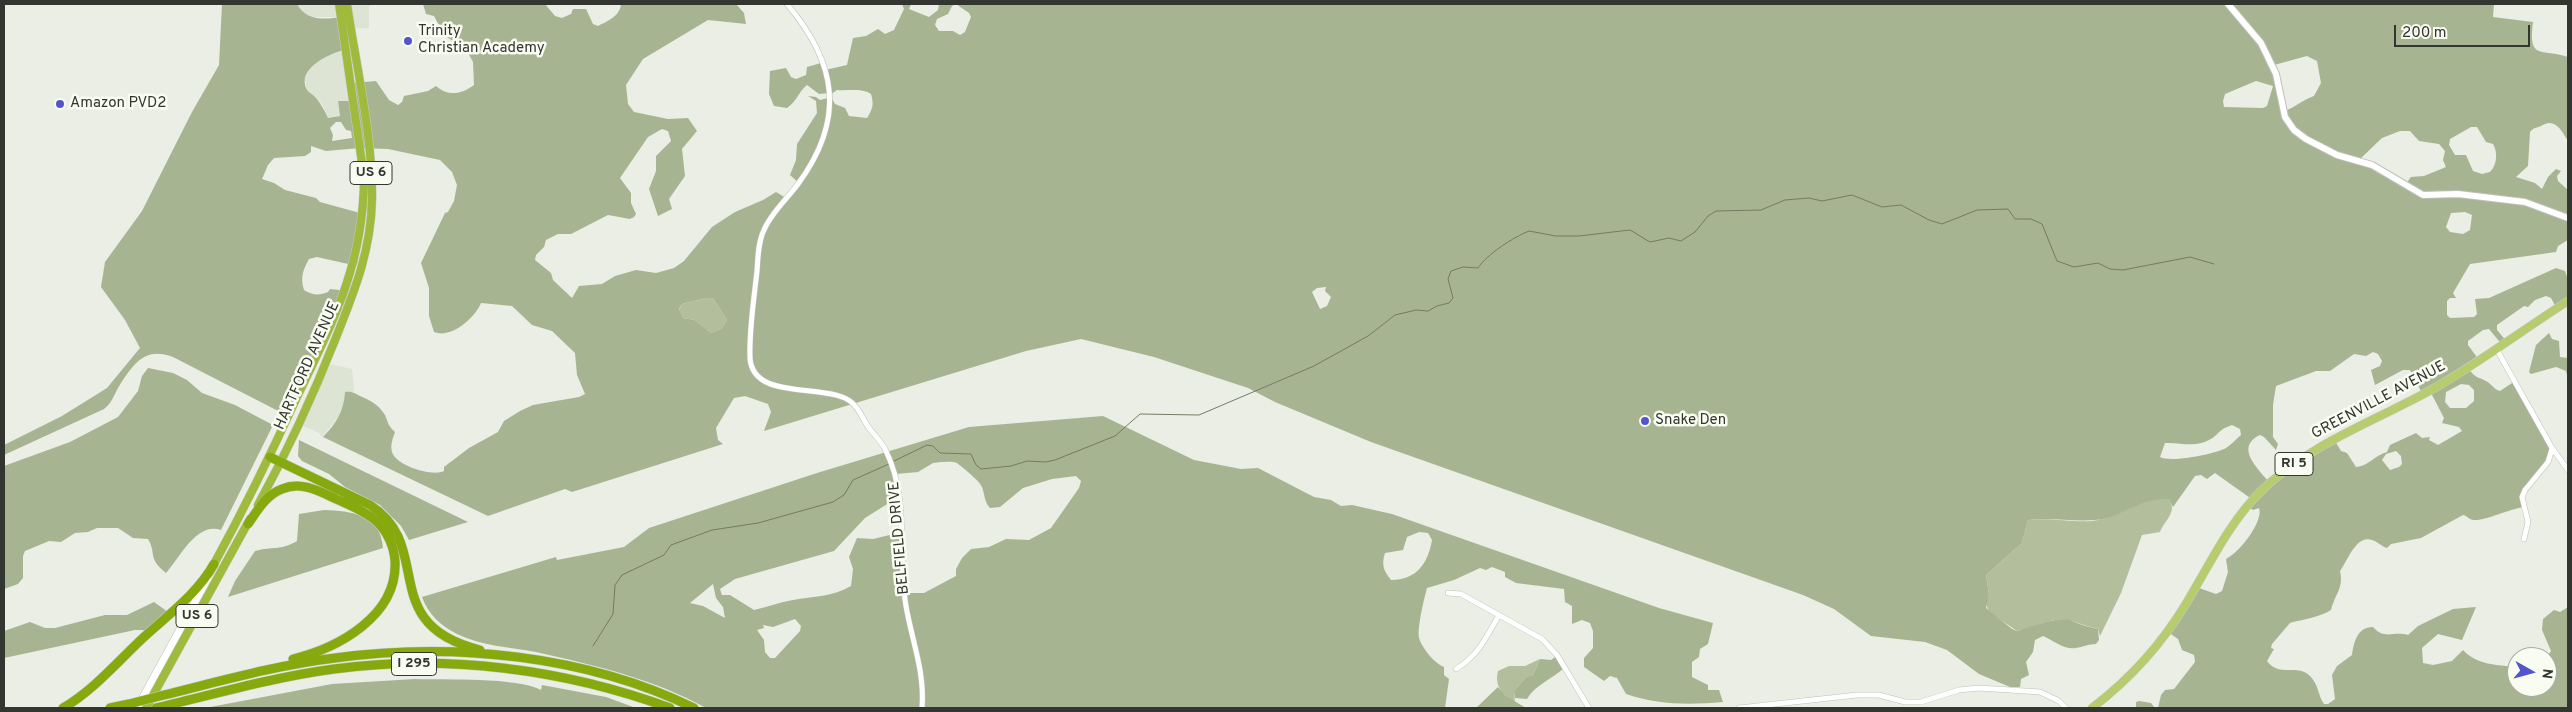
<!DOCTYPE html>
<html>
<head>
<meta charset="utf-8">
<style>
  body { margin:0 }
  #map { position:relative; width:2572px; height:712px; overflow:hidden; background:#eaeee4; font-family:Overpass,sans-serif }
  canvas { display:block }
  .frame { position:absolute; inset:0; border:5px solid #333531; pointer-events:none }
  .north { position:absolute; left:2507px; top:647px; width:50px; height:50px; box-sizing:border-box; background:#f8fcf1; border:1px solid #a9aca4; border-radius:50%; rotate:97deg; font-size:14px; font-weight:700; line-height:20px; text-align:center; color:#333531 }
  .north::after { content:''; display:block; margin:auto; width:18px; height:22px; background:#5355cc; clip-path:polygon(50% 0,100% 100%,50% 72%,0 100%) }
  .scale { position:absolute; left:2394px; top:25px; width:136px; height:22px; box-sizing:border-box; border:2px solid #333531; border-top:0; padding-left:6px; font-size:15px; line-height:18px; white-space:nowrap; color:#333531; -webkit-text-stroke:4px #f8fcf1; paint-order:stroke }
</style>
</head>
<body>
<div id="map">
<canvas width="2572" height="712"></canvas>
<div class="frame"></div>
<div class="north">N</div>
<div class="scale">200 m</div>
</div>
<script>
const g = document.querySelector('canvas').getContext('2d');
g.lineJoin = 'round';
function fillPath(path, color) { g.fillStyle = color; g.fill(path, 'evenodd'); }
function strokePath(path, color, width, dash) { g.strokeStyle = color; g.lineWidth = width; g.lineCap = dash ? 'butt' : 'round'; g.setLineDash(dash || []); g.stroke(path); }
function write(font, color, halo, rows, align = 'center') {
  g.font = font + ' Overpass,sans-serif'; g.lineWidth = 5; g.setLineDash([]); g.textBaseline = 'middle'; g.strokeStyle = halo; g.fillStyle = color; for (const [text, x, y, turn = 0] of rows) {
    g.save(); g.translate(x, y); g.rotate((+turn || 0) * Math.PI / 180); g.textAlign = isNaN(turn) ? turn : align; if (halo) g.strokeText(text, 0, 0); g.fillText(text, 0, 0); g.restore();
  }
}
fillPath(new Path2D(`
  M297,4H375L369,6V28L345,29L343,17H308L302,12Z
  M346,49L353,101H338L340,116L328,118L322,104L307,90L305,80L309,68L329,54Z
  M330,364L352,369L354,389L353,392H345L344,406L341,414L322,437L319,433L303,426Z`), '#dee4d4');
fillPath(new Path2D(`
  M706,298H713L727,320L721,329L711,333L695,320L683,318L679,310L682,304Z
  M2151,498L2169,499C2178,512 2164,521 2160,532L2142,535L2121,593L2100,636L2098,629C2087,627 2078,622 2068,620C2057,617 2028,627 2017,631L1989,612L1986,604L1989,594L1986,575L2022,543L2028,520C2049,517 2082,524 2098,520C2117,515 2133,506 2151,498Z
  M1540,659L1533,675L1526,677L1514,691L1515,703C1503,694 1494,687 1498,671L1509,666H1525Z`), '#b3bf9c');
fillPath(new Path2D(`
  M222,4H297C307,22 325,19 343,17L348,49C332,52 295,68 307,90C309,93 314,95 316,98C321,104 324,110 328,118L340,116L338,101H353V83L376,81L389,100L398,105L402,102L404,96L428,91L436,86C449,97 462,94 474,85L473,62L466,49L445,36L434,16L426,14L423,4H545L555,16L562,18L571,14L573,9H586L593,24L598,26C608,21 620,16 621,4H736L744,13L746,24L708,20L643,59L626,85L628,104L634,112L668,119L688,118L697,131L682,149L685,176L669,199L672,209L658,216L649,189L656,171V156L671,141L668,131L662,129L648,137L620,178L631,193V203L636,214L634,217L630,219L608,215L571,234H558L546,240L544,247L536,255L535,260L551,273L553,280L572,298L579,286L602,284L615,276L636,270L656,273L674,268L684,261L712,227L735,212L763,200L776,192L786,198L799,183L790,175L796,160L797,144L817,113L816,101L808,96L816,97L820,100L828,98L829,93L819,94L807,85C799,91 798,100 787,108L774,106L769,94L770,71L786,68L791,77L796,79L806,75L807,67L821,63L825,70L847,65L853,38L866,36L878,29L885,34L894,30L904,9L902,4H911L909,9L929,17L938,10L939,4H2494L2493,17L2533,22C2528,61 2541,48 2568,57V141C2561,130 2555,117 2541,126C2536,128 2533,128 2530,132L2528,166L2516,177L2535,183L2542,189L2548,177L2556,169L2561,171L2557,176L2558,181L2568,190V240L2558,246L2556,252L2470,264L2453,293L2456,298H2450L2447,301V315L2450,318L2474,317L2477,314L2475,299L2489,298L2556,268L2565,271L2568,280V302L2557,309L2551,298L2546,296L2535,300L2528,307L2524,306L2497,325V330L2507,342L2503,346L2489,329L2483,330L2468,341V345L2479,360L2468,368C2477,381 2480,376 2489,383C2494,387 2494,389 2500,391L2515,381L2552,448L2548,462L2523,497L2524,507C2509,509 2485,521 2474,520C2469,520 2468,516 2463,515L2421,538L2391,544L2387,548C2381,546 2378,542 2372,540C2356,534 2347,562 2340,571C2344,588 2335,594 2331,610C2318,618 2304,619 2290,623L2272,644L2271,648L2274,649L2267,661C2279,678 2298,663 2310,676C2319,685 2318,696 2324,704H2328L2335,699L2332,675L2337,666L2352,655C2354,642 2357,627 2373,627C2384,640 2393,631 2408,635L2418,626L2453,609L2476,607L2462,640L2438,634L2422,648L2423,663L2433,665L2452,661L2463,650C2477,665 2497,665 2517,667V687H2547V657L2551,651L2542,630L2543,619L2554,610L2560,612L2568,607V708H2158L2161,695L2165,690L2174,689L2195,662L2194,655L2182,650L2178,639L2168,632L2196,587L2216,594L2222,591L2228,572L2226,559C2239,553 2264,521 2259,508L2253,510L2248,507L2253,500L2215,473L2207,479L2201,475L2195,476L2173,507L2169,499C2136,498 2123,518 2095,520C2073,522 2051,517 2028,520L2022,543L1986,575L1989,594L1986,608L2012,629L2017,631C2026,627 2061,616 2070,620C2079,624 2087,627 2098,629L2099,640L2096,644C2088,644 2083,647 2076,648C2064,650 2054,641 2043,636L2035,640L2033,652L2026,662L2029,675L2021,679L2020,687H2010L1979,674L1947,650L1925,642L1871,636L1834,609L1803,595L1371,442L1275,402L1248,388L1154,357L1081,339L1026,351L764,431L771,412L768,404L745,396L734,398L716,428L718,440L723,444L572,492L565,489L488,516L323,437C336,424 344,411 345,392C352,391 354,393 360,396C371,401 378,404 385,415C388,422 388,426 395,432C393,438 390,445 392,452C396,466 433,477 444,471V467L469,448L498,432L504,421L520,411L533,405L579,397L585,394L577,375L575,353L552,331L532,325L512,306L481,303C475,318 451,339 434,332L429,316V288L421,263L445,213L448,212L454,201L457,185L452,172L440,160L388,149L360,148L326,151L311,146V152L305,156L274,158L268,165L262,179L274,183L285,190L316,198L320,202L360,213L363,232L357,266L317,257L309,259C303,270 300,277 304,290C312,295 319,296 328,292L330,289L339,290L348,296L286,415L173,357C146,347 135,362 121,383C114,393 114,401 104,409L4,455V445L62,416L107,388L140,348L125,320L101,287L105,262L142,211L192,112L219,65ZM956,4L969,13L971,17L965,32L960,35L953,31H939L935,25L937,19L948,14L952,6ZM2307,56L2317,61L2321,83L2314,96C2302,100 2296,107 2285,111L2274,65ZM2256,81L2273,86L2267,106L2263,108L2224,107L2223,101L2225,94ZM837,90C848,91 862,88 871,94C874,104 873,109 867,118L849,116L845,108L835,104L830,95ZM336,122H341L346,130L351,131L352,138L332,141L333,135L330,128ZM2471,127H2477L2486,142L2493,144C2498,152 2497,165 2490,172L2482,174L2473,171L2466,155H2455L2449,145L2450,139ZM2400,131H2410L2419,141L2439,144L2445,151L2443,160L2446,167L2424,176L2411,177L2405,185L2359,160L2382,138ZM2465,212L2472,215L2470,230L2463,234L2450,232L2446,227L2451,213ZM1326,287L1325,291L1331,297L1327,306L1320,309L1312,292L1317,288ZM706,298H713L727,320L721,329L711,333L695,320L683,318L679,309L682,304ZM2373,352L2378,354L2382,361L2380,366L2371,370L2375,385L2403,370H2410L2423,395L2430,391L2444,418L2442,423L2459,427L2462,431L2438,445L2429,440L2430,437L2422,438L2416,433L2390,445L2387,452C2375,455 2369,466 2356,467L2347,453L2341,451L2335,441L2270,483C2258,469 2234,447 2260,435L2264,437L2276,450L2278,444L2273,437V405L2276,386L2316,371H2330L2354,354L2366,356ZM2461,384L2469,385L2474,390V401L2466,408H2450L2445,402L2446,392ZM2232,425L2240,429L2241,435C2236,439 2231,445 2226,448C2215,454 2171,463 2160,457L2165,443C2180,442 2195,448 2209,440C2219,435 2217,430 2232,425ZM2396,451L2401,456L2402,464L2399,467L2390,470L2382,460L2386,454Z
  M2549,333L2552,339L2559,341L2560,357L2568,358V379L2566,371L2556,367L2531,374L2529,372L2536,345Z
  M148,368L173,373L187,380L202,393L235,405L273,425L221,530C196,522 180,558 166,573C147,558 157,554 148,539L133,538L118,528H97L88,532L75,533L61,542L49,541L25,551L23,556V578L18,584L4,589V466L70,442L118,417L138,391L142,376Z
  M1103,416L1194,460L1241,469L1258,468L1314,497L1331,500L1341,506L1352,505L1392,514L1659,608L1713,623L1708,644L1700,649L1699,657L1692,662V677L1708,685V690H1719L1723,702C1689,705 1658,705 1626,694L1617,678L1610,676L1604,681L1584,667V658L1593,648V631L1590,623L1582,620L1572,624V606L1565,602L1564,589L1516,583L1505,577V572L1492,567L1486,570L1480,568L1454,580L1427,588C1424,599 1417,628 1419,638C1422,648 1435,664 1444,667V675L1449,679L1445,708H706C654,679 594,665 536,652C509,647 482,646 457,634C441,626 428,614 422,597L556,557L557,560L624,547L649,528L817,473L969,427ZM941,462C945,462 953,461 957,463C961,466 981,482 982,487C985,495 984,501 990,508L1000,507L1023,488L1052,479L1076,476L1081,481L1079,488L1051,528L1029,540L1006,539L989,547L971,549L962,558L956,569V576L924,593H906L902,532L873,539L857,538L849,557L853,569L851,586C833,597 813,596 793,600C780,602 767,607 754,610L730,595H722L720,589L735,579L834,551L865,518L900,496L896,474L918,472L933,463ZM1419,532L1428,533L1432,540C1428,563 1417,580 1391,580C1384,571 1381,565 1385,553L1403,550L1407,537ZM713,584L716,598L723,607L725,618L703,606L690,603ZM795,619L801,626L800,631L775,658H770L765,652L764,640L757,630L764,628L763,625L773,627Z
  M299,440L468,522L409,540L401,526L380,505L345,487L329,474L302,461L298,456Z
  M324,510C351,511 381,514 383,548L228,597L235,581L255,551C273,546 280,551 297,541L299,514Z
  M154,602L168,612L150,630H135L4,658V631L30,622L45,628H55L105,615H127Z
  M1558,655L1564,668C1552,679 1535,685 1527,699L1515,698L1514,691L1526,677L1533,675L1540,659L1551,660Z
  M415,679C444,680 517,677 541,690L542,685L606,697L636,708H205L332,684Z
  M1498,687L1506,696L1526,708H1476Z
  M2139,701L2151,703L2155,708H2136V702Z`), '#a7b491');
strokePath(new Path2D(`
  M892,462L927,445L933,446L940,453L971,454L976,465L981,469L1011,466L1027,461L1046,462L1055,460L1115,436L1140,414L1199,415L1314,366L1368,336L1395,315L1416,310L1428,311L1437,306L1449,303L1453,298L1448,279L1451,271L1463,267L1478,268C1487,254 1514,237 1529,231L1556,236H1579L1630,230L1650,242L1669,238L1681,241L1695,232L1708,216L1716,211L1761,210L1785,200L1809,198L1822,201L1852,195L1882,207L1901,205L1929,220L1942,224L1977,210L2008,209L2015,219H2031L2042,224L2057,261L2074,267L2098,263L2110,269L2123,270L2190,257L2214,264
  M593,646L613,614L615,585L622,575L664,555L671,545L712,530L758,523L833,502L844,495L853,480L889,464`), '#737c63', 1);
const minor = new Path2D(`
  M787,4C837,63 846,119 798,184C787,199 771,213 764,230C758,242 758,258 757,271C754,299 749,329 750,358C753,405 837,379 856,407C861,413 864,421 869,428C875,436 882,442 886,451C910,500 897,555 906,606C912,641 925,672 922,708
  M2497,350L2552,448L2568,470
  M2524,539L2528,522L2522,497L2525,490L2548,462L2552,449
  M1448,593L1461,594L1542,639L1557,655L1589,708
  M1456,669C1478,656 1487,636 1499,615
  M1739,708L1857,695H1879L1905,702H1921L1959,690L1979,688L2040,692L2059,701L2066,708`);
const tertiary = new Path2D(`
  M2228,4L2261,43L2276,74L2285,117L2294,130L2306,139L2337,155L2372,165L2423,195L2458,194L2525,202L2568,218`);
const secondary = new Path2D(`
  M137,708L208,578`);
const primary = new Path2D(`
  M2092,708C2130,679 2162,644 2187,602C2210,564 2229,523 2260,492C2309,443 2379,420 2438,386C2483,360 2524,329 2568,301`);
const trunk = new Path2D(`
  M258,505C287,452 313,396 335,340C354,292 371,252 372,199C373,136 356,66 347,4
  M214,564C244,509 271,454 297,397C333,322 364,263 364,177L339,4
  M146,708L250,519`);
const motorway = new Path2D(`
  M270,457L370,505C436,547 375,624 480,650
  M248,524C257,511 266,495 282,489C301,481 319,491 336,499C349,505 365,511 376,521C387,531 394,546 395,561C398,616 338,648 293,659
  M164,695C221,681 277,665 335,658C453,642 586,655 694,708
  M63,708C94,690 118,661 144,637C168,615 198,593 214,564
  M110,708L129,704
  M156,708C215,694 274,677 334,669C447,654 564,669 670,708`);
strokePath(minor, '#bec2b8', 6);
strokePath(tertiary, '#bec2b8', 8);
strokePath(secondary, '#bec2b8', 8);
strokePath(primary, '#cacac9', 9);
strokePath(trunk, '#cacac9', 9);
strokePath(motorway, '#cacac9', 10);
strokePath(minor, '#fff', 5);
strokePath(tertiary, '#fff', 6);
strokePath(secondary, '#fff', 7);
strokePath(primary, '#b6cc6e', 8);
strokePath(trunk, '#9ebb3e', 8);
strokePath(motorway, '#86aa0e', 9);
const motorwayBridge = new Path2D(`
  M129,704L164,695`);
strokePath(motorwayBridge, '#cacac9', 10, []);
strokePath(motorwayBridge, '#86aa0e', 9);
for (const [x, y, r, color] of [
  [408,41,5,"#5355cc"],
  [60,104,5,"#5355cc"],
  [1645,421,5,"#5355cc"]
]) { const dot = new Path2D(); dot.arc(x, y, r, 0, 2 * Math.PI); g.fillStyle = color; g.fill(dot); strokePath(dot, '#f8fcf1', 2); }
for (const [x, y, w] of [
  [371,173,42],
  [2294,464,38],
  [197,616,42],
  [414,664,45]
]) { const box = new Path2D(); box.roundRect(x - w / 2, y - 11.5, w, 23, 4); g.fillStyle = '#f8fcf1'; g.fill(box); strokePath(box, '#333531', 1); }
write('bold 14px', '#333531', null, [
  ["US 6",371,173],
  ["RI 5",2294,464],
  ["US 6",197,616],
  ["I 295",414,664]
]);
write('15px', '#333531', '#f8fcf1', [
  ["Trinity",418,32],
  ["Christian Academy",418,49],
  ["Amazon PVD2",70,104],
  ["Snake Den",1655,421]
], 'left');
write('15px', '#333531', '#f8fcf1', [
  ["HARTFORD AVENUE",308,366,-66],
  ["GREENVILLE AVENUE",2379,401,-28],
  ["BELFIELD DRIVE",900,538,-95]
]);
</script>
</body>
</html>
